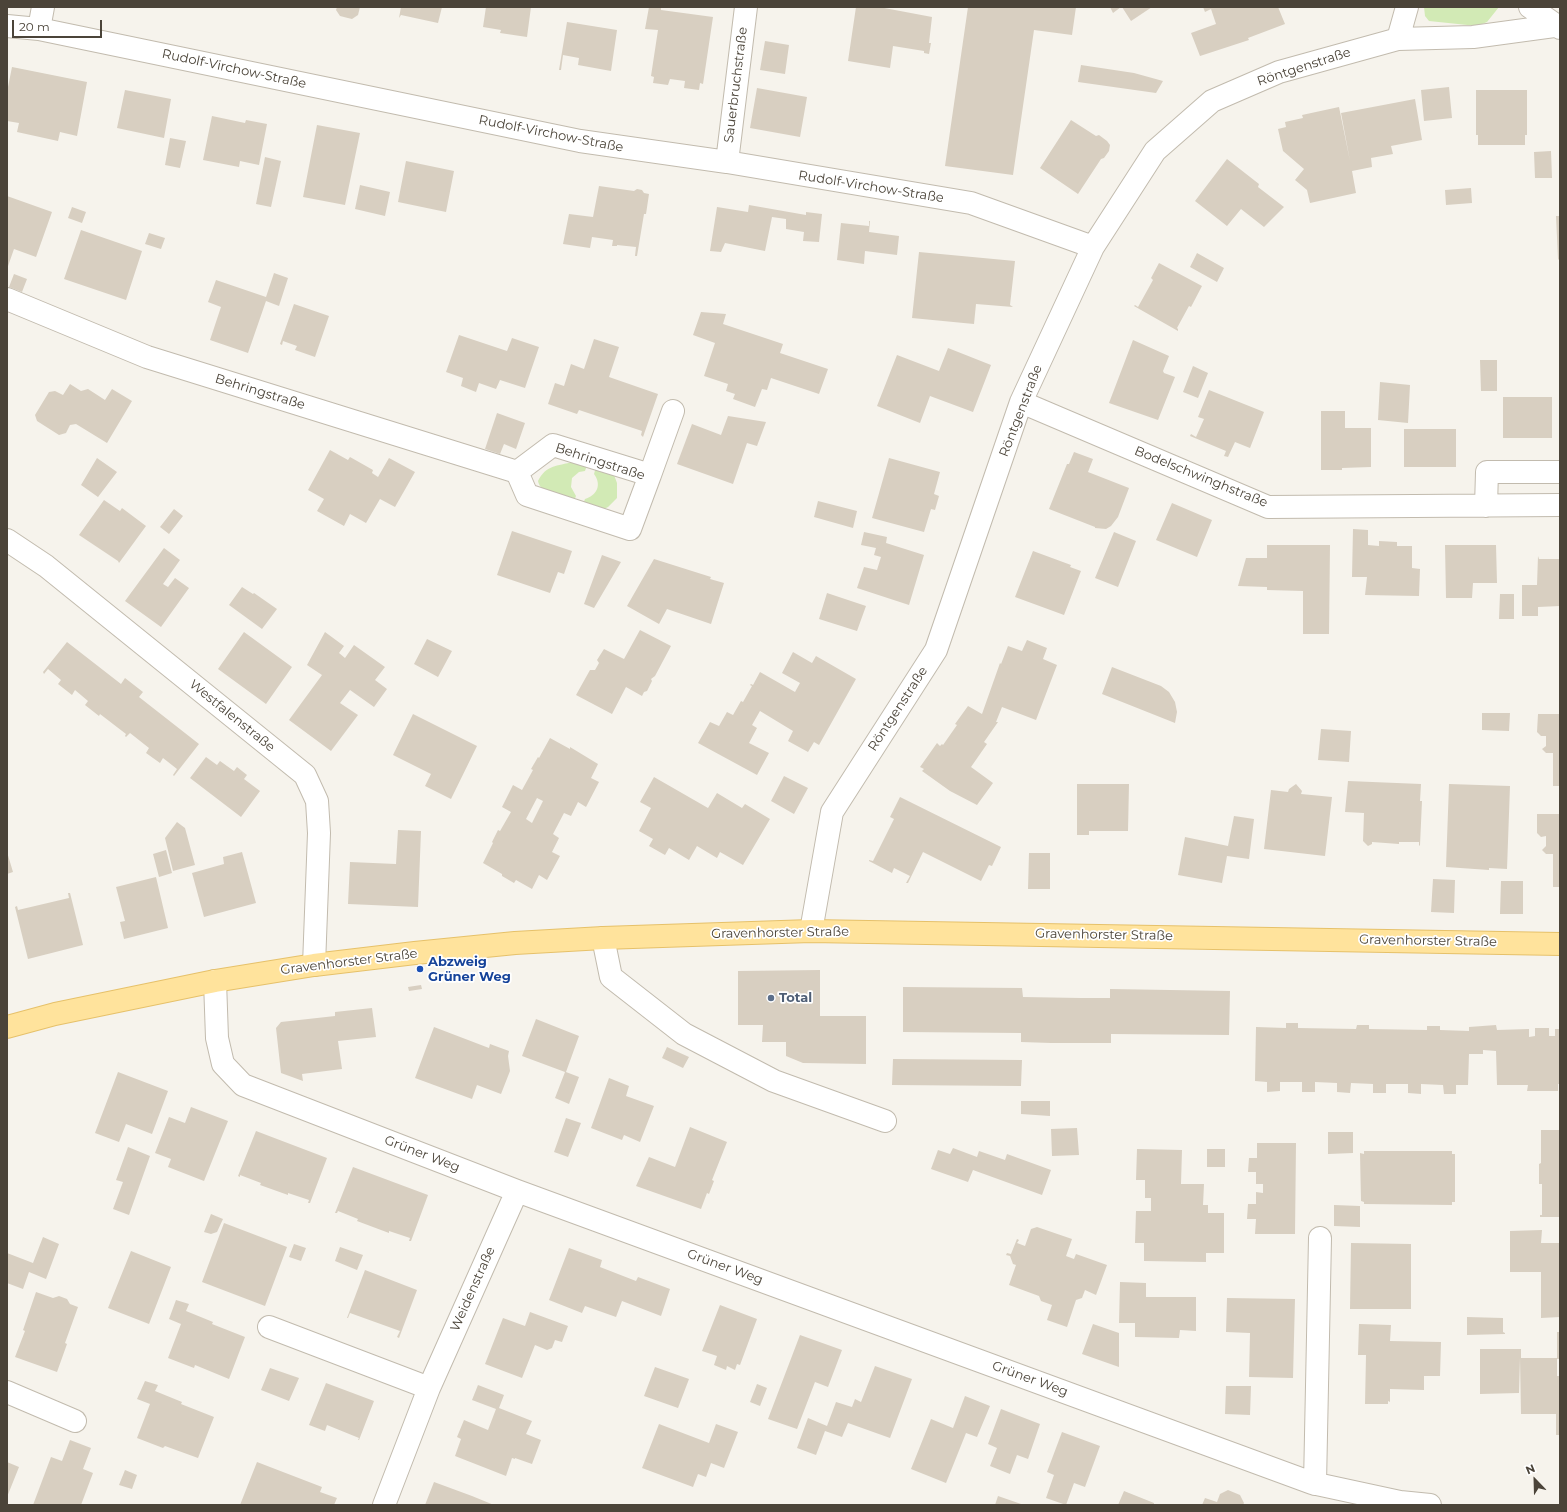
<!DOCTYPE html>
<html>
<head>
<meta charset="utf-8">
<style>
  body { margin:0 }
  #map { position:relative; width:1567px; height:1512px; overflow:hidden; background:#f6f3ec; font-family:Montserrat,sans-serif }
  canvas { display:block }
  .frame { position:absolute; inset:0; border:8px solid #4b4439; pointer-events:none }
  .north { position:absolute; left:1515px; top:1460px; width:40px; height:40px; -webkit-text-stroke:3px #fff; paint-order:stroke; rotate:337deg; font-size:11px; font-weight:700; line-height:16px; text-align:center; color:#4b4439 }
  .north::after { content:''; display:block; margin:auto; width:14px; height:18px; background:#4b4439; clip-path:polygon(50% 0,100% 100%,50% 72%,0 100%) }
  .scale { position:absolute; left:12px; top:20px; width:90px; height:18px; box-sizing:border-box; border:2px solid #4b4439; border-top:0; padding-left:5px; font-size:12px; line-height:14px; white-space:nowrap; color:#4b4439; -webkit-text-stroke:3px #fff; paint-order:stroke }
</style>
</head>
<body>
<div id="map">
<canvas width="1567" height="1512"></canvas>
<div class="frame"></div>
<div class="north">N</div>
<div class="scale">20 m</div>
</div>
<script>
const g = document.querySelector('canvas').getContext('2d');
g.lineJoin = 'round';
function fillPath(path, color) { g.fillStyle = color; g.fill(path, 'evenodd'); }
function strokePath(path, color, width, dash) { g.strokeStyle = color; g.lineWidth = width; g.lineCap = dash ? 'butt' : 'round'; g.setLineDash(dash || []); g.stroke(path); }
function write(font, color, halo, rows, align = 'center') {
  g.font = font + ' Montserrat,sans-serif'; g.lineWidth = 3.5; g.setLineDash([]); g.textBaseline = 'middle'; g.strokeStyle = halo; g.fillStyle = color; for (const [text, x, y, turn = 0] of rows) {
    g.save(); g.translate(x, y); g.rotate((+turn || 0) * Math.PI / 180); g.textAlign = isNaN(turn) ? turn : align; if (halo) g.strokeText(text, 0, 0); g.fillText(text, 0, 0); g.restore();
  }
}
fillPath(new Path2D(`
  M1424,7H1499L1487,22L1477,26L1429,21L1425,16Z
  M573,462L587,465L585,471L579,472L572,478L571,487L576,496L574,501C563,497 540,494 538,481C546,465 557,466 573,462Z
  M596,467L614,475L617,483V498L608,507L600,511L583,504L585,499C597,495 602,485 594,474Z`), '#d2eab5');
fillPath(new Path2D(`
  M337,7H360L358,15L352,19L340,16L336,10Z
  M401,7H442L438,23L401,15L399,18Z
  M486,7H531L527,37L500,33L501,30L483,27Z
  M649,7H661V10L713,17L703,84L700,83L699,90L684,88L685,81L670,79L668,85L653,83L654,77L651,76L658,30L645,29Z
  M856,7H879L932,17L929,43H931L929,54L924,53V51L893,46L890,68L848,61Z
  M968,7H1076L1072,35L1034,30L1013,175L945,166Z
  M1110,7H1121L1113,13Z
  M1122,7H1152L1131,21Z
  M1203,7H1278L1285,24L1248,38L1249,40L1200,56L1191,33L1216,24L1211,9L1205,12Z
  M567,22L617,30L611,71L578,65L579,58L563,55L561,70H559Z
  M765,41L789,45L785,74L760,70Z
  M1081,65L1134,73L1163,81L1156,93L1078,82Z
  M12,67L87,82L77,136L60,132L58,141L17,132L19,123L7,121V92Z
  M1449,87L1452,118L1424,121L1421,90Z
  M757,88L807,97L800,137L750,128Z
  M125,90L171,99L164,138L117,128Z
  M1476,90H1527V135H1525V145H1478V135H1476Z
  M1415,99L1422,140L1391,146L1393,154L1371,158L1372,167L1352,171L1356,193L1310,203L1307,190L1295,180L1304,169L1283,151L1278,129L1286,127L1285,122L1303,118L1302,115L1339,107L1350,161L1341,113Z
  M212,116L245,123L246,120L267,124L259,165L240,161L239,167L203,160Z
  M1071,120L1096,136L1099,135L1107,141L1110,145L1109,151L1104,158L1101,159L1078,194L1040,168Z
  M317,125L360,133L345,205L303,197Z
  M170,138L186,141L180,168L165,165Z
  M1551,151L1552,178H1535L1534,152Z
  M265,157L281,161L271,207L256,204Z
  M1227,159L1259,184L1258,187L1284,207L1264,227L1241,209L1227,226L1195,201Z
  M406,161L454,171L446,212L398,202Z
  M360,185L390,192L385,216L355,209Z
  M599,186L634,191L637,189L642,190L644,193L649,194L646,214H644L637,256H635L636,247L617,245V246H612L613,240L592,237L590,248L563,244L569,214L593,217Z
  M1471,188L1472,203L1446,205L1445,190Z
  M7,196L52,212L36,257L14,249L7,269Z
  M749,205L806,215V212L822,214L819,242L803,241L804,232L786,229V219L772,217L765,251L725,243L721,252L710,251L717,207L748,212Z
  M72,207L86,212L82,223L68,218Z
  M1556,216H1560V261L1558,259Z
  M869,221H870L869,232L899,236L897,255L865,251L864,264L837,260L841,223L869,226Z
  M81,230L142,251L126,300L64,279Z
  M149,233L165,238L161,249L145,244Z
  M919,252L1015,261L1010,305L1013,307L976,304L974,324L912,318Z
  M1197,253L1224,268L1217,282L1190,267Z
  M1159,263L1202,286L1191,307L1189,306L1177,328L1178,329V331L1134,306L1135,305L1138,307L1153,280L1151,278Z
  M274,273L288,278L279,306L266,301L248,353L210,340L221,307L208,302L216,280L266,297Z
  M14,274L27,279L22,292L9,287Z
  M294,304L329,316L315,357L295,350L297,346L283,341L282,345L280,344Z
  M701,312L726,314L723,324L783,344L780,353L828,369L819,394L771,378L767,390L762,389L755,407L733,399L735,394L726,391L728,384L704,376L715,343L693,335Z
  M459,335L507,351L512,338L539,347L525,388L500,380L496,389L479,383L476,392L461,386L463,378L446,372Z
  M594,339L619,347L609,377L658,394L643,437L641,435L642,431L579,410L577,414L548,404L555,383L564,386L571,364L584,369Z
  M1133,340L1169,356L1163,371L1164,373L1175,377L1158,420L1109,403Z
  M948,348L991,365L973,412L930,396L920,423L877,406L897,355L939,371Z
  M1480,360H1497V391H1481Z
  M1193,366L1208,373L1198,398L1183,392Z
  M1380,382L1410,385L1408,423L1378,420Z
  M70,384L81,391L88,389L105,400L112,389L132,401L107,443L76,424L70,425L66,433L59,435L37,421L35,415L49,392L55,391L63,395Z
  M1209,390L1264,412L1250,448L1235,442L1228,457L1224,456L1226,451L1190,436L1191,434L1196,437L1204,419L1198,417Z
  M1503,397H1552V438H1503Z
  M1321,411H1345V428H1371V467L1342,468V470H1321Z
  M497,413L525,423L516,449L504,444L500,454L485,449Z
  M728,416L766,422L757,446L747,443L733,484L677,464L692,424L721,435Z
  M1404,429H1456V467H1404Z
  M330,450L348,460L350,457L373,470L372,473L378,477L389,458L415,472L395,507L380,499L366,523L350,514L344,526L317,511L324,499L308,490Z
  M1074,452L1093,459L1088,472L1129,488L1118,517L1111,526L1106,529L1095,528V527L1049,509L1067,464H1069Z
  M97,458L117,472L98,497L81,485Z
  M889,458L940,472L934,494L939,496L935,510L931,509L924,532L872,518Z
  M104,500L120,511L122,508L146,526L119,563L118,561L79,535Z
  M818,501L857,511L853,528L814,517Z
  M1172,503L1212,520L1197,557L1156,540Z
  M174,509L183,516L169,534L160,527Z
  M1353,529L1368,530V545L1379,546V541L1397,542V546H1412V568L1420,569L1419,596L1365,595L1367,577H1352Z
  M512,531L572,551L564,574L558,572L550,593L497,575Z
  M864,532L887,537L886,543L924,555L909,605L857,588L864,567L877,570L881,557L874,555L876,548L861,545Z
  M1114,532L1136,541L1118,587L1095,578Z
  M1267,545H1330L1329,634H1303V591L1267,590V587L1238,586L1246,558H1267Z
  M1445,545H1496L1497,583H1473L1472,598H1446Z
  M164,548L180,560L163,584L168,587L175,578L189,588L161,627L125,601Z
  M1033,551L1071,565L1070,567L1081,571L1064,615L1015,597Z
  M602,555L621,562L594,608L584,604Z
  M1538,556L1539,559H1560V606L1538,607V616H1522V585H1537Z
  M654,559L711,577L710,579L724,583L711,624L667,609L659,624L627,606Z
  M242,587L253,594L254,593L277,609L262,629L229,605Z
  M827,593L866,606L857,631L819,619Z
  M1500,594H1514V619H1499Z
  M640,630L671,646L655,676L651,679L652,681L647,691L644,692L642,696L626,687L612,714L576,695L590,670H595L599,663L597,660L604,649L624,659Z
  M244,632L292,667L266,704L218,669Z
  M325,632L344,646L339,653L345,658L354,645L385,667L375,680L387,689L374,707L350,690L340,703L358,715L331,751L289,720L322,675L307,665Z
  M427,639L452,651L438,677L414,664Z
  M1027,640L1047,648L1043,659L1057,665L1036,720L1002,707L996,722H998L984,742L987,744L971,767L993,783L977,805L950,791L922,771L924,769L920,767L937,743L940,746L942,744L943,745L957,725L955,724L968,706L982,714L1000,663L1001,664L1008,646L1022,651Z
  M67,642L121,684L125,678L143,692L139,697L199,744L174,776L173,775L177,769L163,758L160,763L146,753L149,748L130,733L126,737L125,736L126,734L100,714L99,716L85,705L88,701L75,690L72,695L58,684L61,680L48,669L44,674L43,672Z
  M793,652L812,663L816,656L856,679L819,745L814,742L808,752L788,741L793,731L760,711L752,725L757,728L749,743L769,753L757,775L698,743L710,722L719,726L727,712L733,715L741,701L743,702L752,686L750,685L751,684L753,685L760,672L795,692L800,683L782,673Z
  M1112,667L1161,686L1169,692L1175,702L1177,712L1175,723L1102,694Z
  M1482,713H1510L1509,731L1482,730Z
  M413,714L477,746L451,799L425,786L431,774L393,755Z
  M1538,714H1560V786H1553V753H1546L1542,749L1546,746V736H1541L1537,732Z
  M1321,729L1351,731L1349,762L1318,760Z
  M550,738L570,749V747L598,764L591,778L599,782L586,807L578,802L571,816L564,813L553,834L559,838L552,852L560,856L547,880L539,875L532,889L516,880L514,883L502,876V874L483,863L493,843L492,842L498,830L500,831L511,812L502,807L513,785L522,790L533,770L531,769L538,757L539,758ZM537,798L543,801L532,823L526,819Z
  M206,757L217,765L220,761L234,771L237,767L247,775L244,779L260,791L241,817L190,778Z
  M784,776L808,788L794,814L771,801Z
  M654,777L708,808L717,793L742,808L745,804L770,819L743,865L720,852L717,858L697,846L689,860L669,848L665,855L649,846L653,839L639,831L651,808L640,802Z
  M1348,781L1421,784L1420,801H1422L1420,845L1419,846V842H1399V844L1372,842V844L1368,846L1363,841L1364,813L1345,812Z
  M1077,784H1129L1128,831H1089V835H1077Z
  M1296,784L1302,791L1301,794L1332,797L1325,856L1264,849L1271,790L1288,792L1289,789Z
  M1449,784L1510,786L1507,869L1489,868V870L1446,867Z
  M900,797L1001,847L992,866L989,865L981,881L923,852L908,883H906L910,876L894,868L892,873L869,861V860L873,861L894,819L890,817Z
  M1537,814H1560V887H1553V854H1546L1542,850L1546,846V836L1541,837L1537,833Z
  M1234,816L1254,819L1249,859L1227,856L1222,883L1178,875L1185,837L1228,846Z
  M177,822L185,828L195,865L173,871L165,838Z
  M398,830L421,831L418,907L348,904L350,862L396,864Z
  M166,850L172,873L159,877L153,854Z
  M7,852L13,872L7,874Z
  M242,852L256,903L204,917L192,873L224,864L223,857Z
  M1029,853H1050V889H1028Z
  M156,877L168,928L124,939L120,922L125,921L116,887Z
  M1433,879L1455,880L1454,913L1431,912Z
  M1501,881H1523V914H1500Z
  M68,893H70L83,945L28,959L15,907L17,906L18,910L69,898Z
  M820,970V1016H866V1064L803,1063L786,1056V1042H762L763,1025H738V971Z
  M421,985L422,989L409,991L408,987Z
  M903,987L1022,988L1023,997L1081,998H1110V989L1230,991L1229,1035L1111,1034V1043H1051L1021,1042V1033L903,1032Z
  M372,1008L376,1037L338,1041L342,1069L302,1074L303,1081L281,1073L276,1028L281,1022L335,1016V1012Z
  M536,1019L579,1036L566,1072L579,1077L569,1104L555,1098L565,1072L522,1056Z
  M1286,1023H1298V1028L1356,1029L1357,1025H1369V1029L1427,1030V1026H1440V1030L1469,1031V1027L1496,1025L1497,1030L1529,1029V1037L1535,1036V1028H1549V1036H1555V1029H1560V1084H1558V1091H1527L1528,1085H1497L1496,1051L1483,1050V1054H1469L1468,1085H1456V1094H1444L1443,1085L1421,1084V1094L1408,1093V1084H1386V1093H1373V1084L1351,1083L1350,1093L1337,1092V1083L1315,1082V1092H1302V1082H1280V1091L1267,1092V1082L1255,1081L1256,1027L1286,1028Z
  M434,1027L489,1048L490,1044L509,1051L508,1056L510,1071L501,1094L477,1085L472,1099L415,1078Z
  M667,1047L689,1057L683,1068L662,1058Z
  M893,1059L1022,1060L1021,1086L892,1085Z
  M118,1072L168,1091L152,1134L126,1124L119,1142L95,1133Z
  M609,1078L629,1086L626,1096L654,1106L640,1142L624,1135L622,1140L591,1128Z
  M1021,1101H1050V1116L1021,1114Z
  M191,1107L228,1121L204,1181L168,1167L171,1159L155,1153L169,1117L185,1123Z
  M566,1118L581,1123L568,1157L554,1152Z
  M690,1127L727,1142L712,1180L714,1181L709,1194L707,1193L701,1209L636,1186L649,1157L675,1167Z
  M1077,1128L1079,1155L1052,1156L1051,1129Z
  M1541,1130H1560V1217H1540V1215H1542V1184H1539V1164L1541,1163Z
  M256,1131L327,1158L310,1203H308L309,1200L288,1193V1195L260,1185L261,1183L240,1175V1177L238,1176Z
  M1328,1132H1353V1153L1328,1154Z
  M1257,1143H1296L1295,1234H1255L1256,1219H1247L1248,1204H1256V1192L1263,1193V1184H1256V1172H1248L1249,1158H1257Z
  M128,1147L150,1156L129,1215L113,1209L123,1182L116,1180Z
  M953,1148L977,1157L979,1151L1005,1160L1007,1154L1051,1170L1042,1195L973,1170L968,1182L931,1169L938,1150L950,1154Z
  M1137,1149L1182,1150L1181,1184H1204L1203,1205H1208V1213H1224V1253H1206V1262L1144,1261V1243H1135L1136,1211H1151V1198H1145V1180H1136Z
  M1207,1149H1225V1167H1207Z
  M1364,1151H1452V1154H1455V1202H1452V1205L1364,1204V1202L1361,1201L1360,1153L1364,1154Z
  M353,1167L428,1195L411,1241H409L410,1238L389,1231V1233L357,1221L358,1219L338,1211L337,1213H335Z
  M1334,1205L1360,1206V1227L1334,1226Z
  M211,1214L223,1219L217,1232L211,1234L204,1232Z
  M224,1223L287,1247L265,1306L202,1282Z
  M1037,1227L1072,1239L1066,1256L1074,1259L1076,1254L1107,1265L1096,1295L1085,1290L1082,1298L1076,1300L1067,1327L1047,1320L1052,1305L1041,1301L1039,1296L1009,1285L1016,1265L1013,1264L1010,1256L1006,1255L1007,1253L1011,1254L1017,1239L1019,1240L1017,1243L1025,1246L1031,1229Z
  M1542,1230L1541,1243H1560V1317L1541,1318V1272H1510V1231Z
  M43,1237L59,1244L46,1279L29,1272L23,1289L7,1283V1253L33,1263Z
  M1351,1243L1411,1244V1309H1350Z
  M294,1244L306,1248L301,1261L289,1257Z
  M340,1247L363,1255L357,1270L335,1261Z
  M569,1248L602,1260L600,1267L636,1281L638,1277L670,1289L661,1316L622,1301L616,1317L585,1306L582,1313L549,1300Z
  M131,1251L171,1267L149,1324L108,1308Z
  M365,1270L417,1290L399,1338L397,1337L400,1331L350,1313L348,1318H347Z
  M1120,1282L1146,1283V1297H1196V1331L1180,1330L1179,1338L1135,1337V1323H1119Z
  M36,1292L53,1298L59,1296L67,1299L70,1304L78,1307L65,1343L67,1344L57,1372L15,1357L25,1331L23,1330Z
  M1227,1298L1295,1299L1293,1378L1249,1377L1250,1333L1226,1332Z
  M176,1300L189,1304L186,1311L213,1322L212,1324L245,1337L229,1379L195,1365L194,1368L168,1358L181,1324L169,1319Z
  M720,1305L757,1319L740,1365L737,1364L735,1370L727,1366L726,1370L714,1365L717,1356L702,1351Z
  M530,1312L568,1326L562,1342L555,1340L552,1348L547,1350L535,1345L522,1378L485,1364L503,1318L525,1326Z
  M1467,1317L1503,1318V1332L1505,1333V1334L1467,1335Z
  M1093,1324L1119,1333V1367L1082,1354Z
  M1359,1324L1391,1325L1390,1341L1441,1342L1440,1376H1424V1390L1390,1389V1402L1388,1401V1404H1365L1366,1355H1358Z
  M1557,1332H1560V1359H1557V1376H1560V1435H1556V1414H1521L1520,1358L1519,1393L1480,1394V1349H1521V1358H1557Z
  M800,1335L842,1350L828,1387L815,1382L797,1429L768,1419Z
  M875,1366L912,1379L890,1438L848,1423L842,1437L825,1431L816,1455L797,1448L808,1418L827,1426L836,1402L852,1407L855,1399L861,1402Z
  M655,1367L689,1379L678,1408L644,1396Z
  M270,1368L299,1378L289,1401L261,1390Z
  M145,1381L158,1385L155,1391L182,1402L181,1404L214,1417L198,1458L165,1446L163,1448L137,1438L150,1404L137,1399Z
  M326,1383L374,1401L359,1440H358L359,1438L327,1425L325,1431L309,1425Z
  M757,1384L767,1388L760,1406L750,1402Z
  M478,1385L504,1395L499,1408L532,1421L526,1434L541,1440L532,1464L515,1458V1459L512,1458L506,1476L455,1456L461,1439L457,1437L464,1420L488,1430L496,1409L472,1400Z
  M1226,1386H1251L1250,1415L1225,1414Z
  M965,1396L990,1406L977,1437L966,1433L946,1483L911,1469L931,1419L953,1428Z
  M1001,1409L1040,1424L1028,1459L1017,1455L1010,1474L990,1466L997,1448L988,1444Z
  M659,1424L709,1443L716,1424L738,1432L724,1468L711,1463L706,1477L698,1474L693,1487L642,1468Z
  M1062,1432L1100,1446L1085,1487L1074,1483L1066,1505L1046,1498L1054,1475L1047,1472Z
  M70,1440L91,1448L83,1469L93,1473L81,1505H33L51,1457L62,1461Z
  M7,1462L19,1467L7,1497Z
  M257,1462L322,1487L320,1492L337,1498L334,1505H240Z
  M125,1470L137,1475L132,1489L119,1485Z
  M434,1482L472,1496L494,1505H425Z
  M1228,1490L1240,1495L1244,1503L1243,1505H1202L1205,1498L1217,1502L1220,1494Z
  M1124,1491L1154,1503V1505H1118Z
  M998,1496L1024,1505H995Z`), '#d8cfc1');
const minor = new Path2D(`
  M1530,7L1560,28
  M7,26L39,29L580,141L727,162L971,203L1093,247
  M39,29L43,7
  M1398,39L1407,7
  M727,162L746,7
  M7,299L147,357L517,472L527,495L630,529L650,475L553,445L517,472
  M1021,402L1268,507L1560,505
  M650,475L673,411
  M1486,506L1487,472H1560
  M7,540L46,566L305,775L317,801L319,833L314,965
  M811,931L832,812L936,650L1021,402L1093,247L1155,151L1212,101L1279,72L1398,39L1473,37L1554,26
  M603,938L611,977L684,1034L774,1081L885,1121
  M215,981L217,1038L223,1064L243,1085L517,1191L1312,1483L1400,1502L1430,1505
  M269,1327L429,1388
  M7,1392L75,1421
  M1315,1484L1320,1238
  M384,1505L429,1388L517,1191`);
const major = new Path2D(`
  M7,1027L55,1014L215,981L314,965L415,953L515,943L603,938L811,931L1560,944`);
strokePath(minor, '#c2bbae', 24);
strokePath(major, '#e6c16a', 24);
strokePath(minor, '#fff', 22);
strokePath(major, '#ffe39c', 22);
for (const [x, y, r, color] of [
  [420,969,4,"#1a4fb4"],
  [771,998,4,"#5c6f8a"]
]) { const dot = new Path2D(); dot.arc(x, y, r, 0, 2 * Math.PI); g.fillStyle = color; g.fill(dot); strokePath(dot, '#fff', 1.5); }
write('13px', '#4b4439', '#fff', [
  ["Röntgenstraße",1304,67,-18],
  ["Rudolf-Virchow-Straße",234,69,12],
  ["Sauerbruchstraße",736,85,-83],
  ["Rudolf-Virchow-Straße",551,134,11],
  ["Rudolf-Virchow-Straße",871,187,9],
  ["Behringstraße",260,392,17],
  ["Röntgenstraße",1021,411,-69],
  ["Behringstraße",600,462,18],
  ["Bodelschwinghstraße",1201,477,22],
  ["Röntgenstraße",898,709,-57],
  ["Westfalenstraße",232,716,39],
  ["Gravenhorster Straße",780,933,-1],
  ["Gravenhorster Straße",1104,935,1],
  ["Gravenhorster Straße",1428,941,1],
  ["Gravenhorster Straße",349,962,-7],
  ["Grüner Weg",422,1154,21],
  ["Grüner Weg",725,1267,20],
  ["Weidenstraße",473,1289,-66],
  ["Grüner Weg",1030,1379,20]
]);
write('bold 13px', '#164399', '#fff', [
  ["Abzweig",428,962],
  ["Grüner Weg",428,977]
], 'left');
write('bold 13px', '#4e5e75', '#fff', [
  ["Total",779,998]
], 'left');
</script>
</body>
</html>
